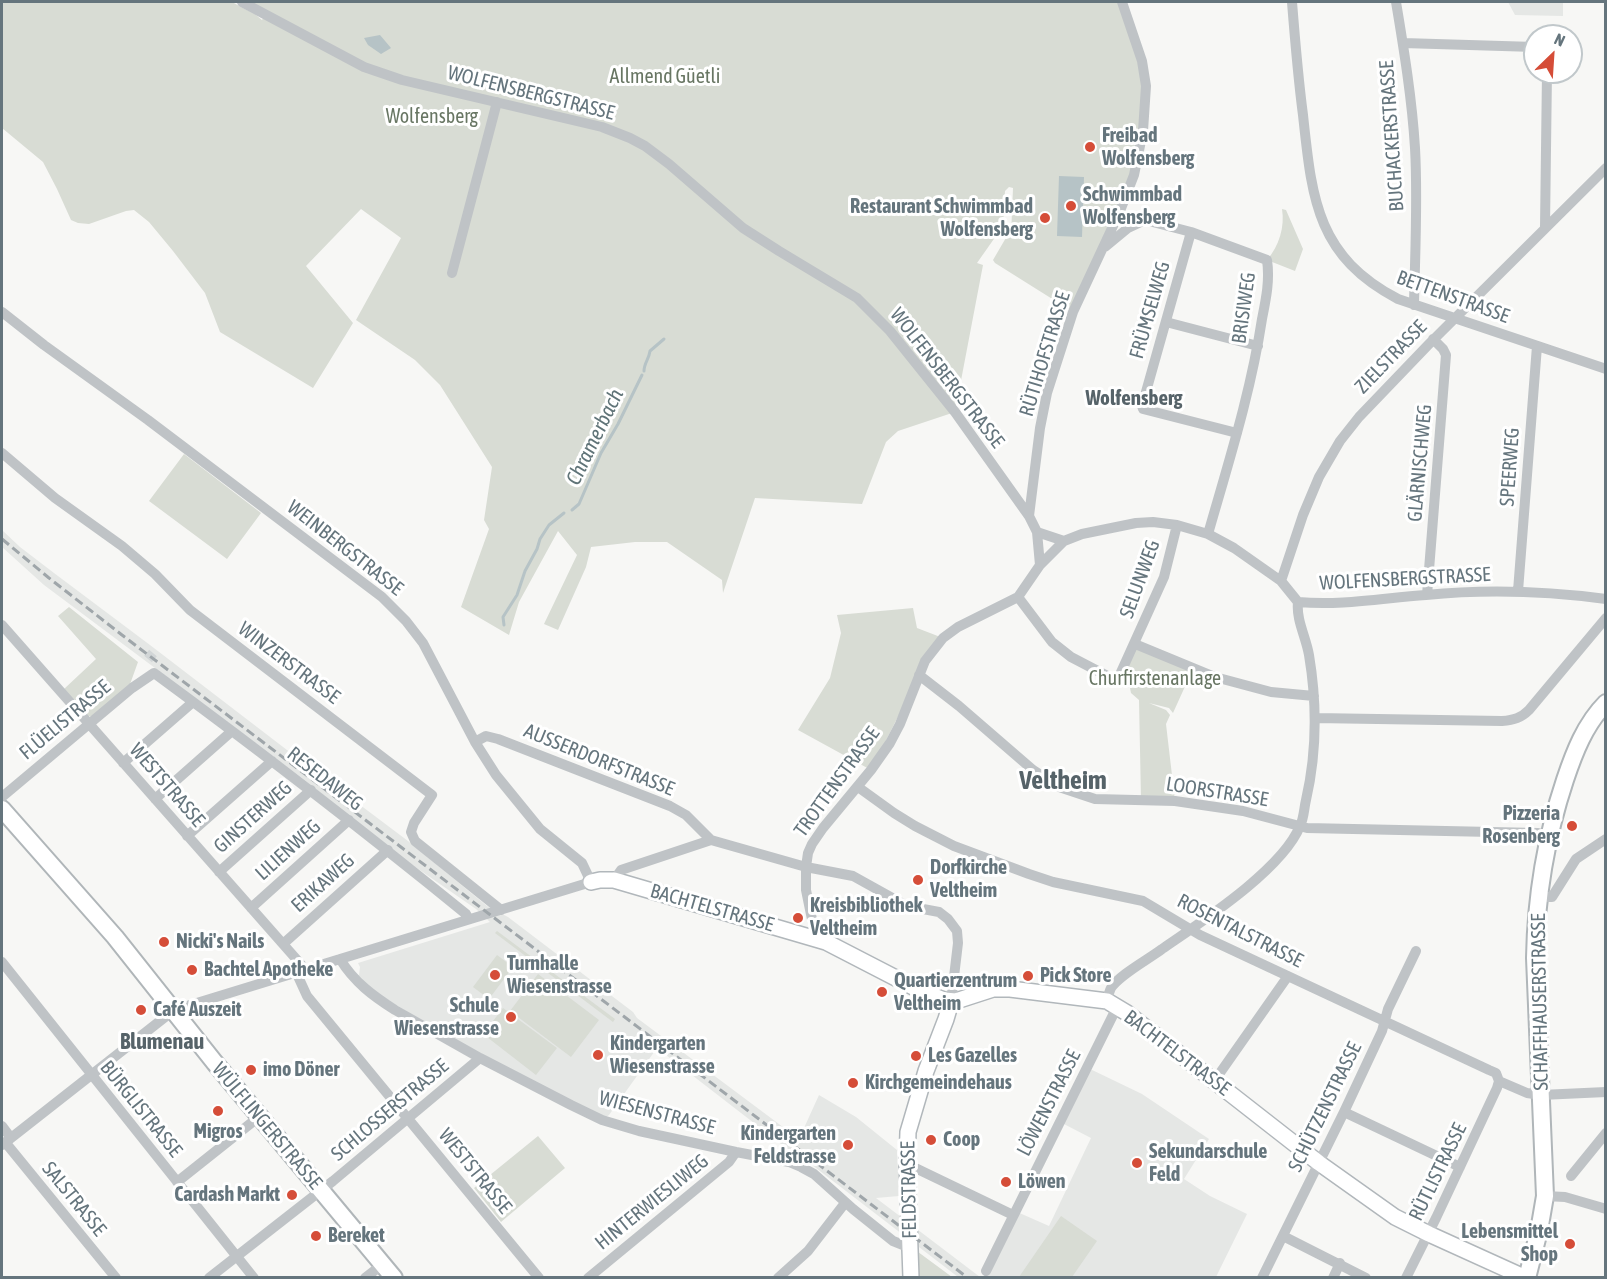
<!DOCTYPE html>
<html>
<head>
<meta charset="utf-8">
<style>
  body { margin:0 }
  #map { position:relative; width:1607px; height:1279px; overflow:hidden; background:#f7f7f5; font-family:"Asap Condensed",sans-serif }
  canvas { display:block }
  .frame { position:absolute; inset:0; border:3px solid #65757d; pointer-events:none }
  .north { position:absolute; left:1523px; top:24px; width:60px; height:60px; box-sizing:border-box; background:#fff; border:2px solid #c1c8cb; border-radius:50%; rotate:25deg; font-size:16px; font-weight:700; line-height:24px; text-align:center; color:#65757d }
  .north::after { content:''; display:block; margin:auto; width:21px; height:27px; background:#d54d38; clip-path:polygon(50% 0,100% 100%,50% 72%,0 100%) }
</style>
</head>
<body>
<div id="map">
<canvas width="1607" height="1279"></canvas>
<div class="frame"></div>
<div class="north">N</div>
</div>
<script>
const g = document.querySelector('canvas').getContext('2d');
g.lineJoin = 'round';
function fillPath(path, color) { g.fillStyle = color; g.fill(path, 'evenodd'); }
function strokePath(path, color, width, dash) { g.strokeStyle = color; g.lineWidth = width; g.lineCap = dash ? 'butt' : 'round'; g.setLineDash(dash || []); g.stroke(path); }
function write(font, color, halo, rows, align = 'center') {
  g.font = font + ' "Asap Condensed",sans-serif'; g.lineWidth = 6; g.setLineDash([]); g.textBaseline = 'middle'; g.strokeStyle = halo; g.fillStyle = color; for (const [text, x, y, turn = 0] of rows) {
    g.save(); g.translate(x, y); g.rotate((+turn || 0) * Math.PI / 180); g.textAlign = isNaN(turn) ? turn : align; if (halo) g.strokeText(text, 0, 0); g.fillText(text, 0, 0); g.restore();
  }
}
fillPath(new Path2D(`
  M1508,2H1563V16L1515,15Z
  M2,530L20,547L54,573L150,645L287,750L408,841L487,906L508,917L633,1012L637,1018L799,1139L819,1095L856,1117L897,1150L899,1196L876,1198L980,1277H958L803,1158L794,1154L657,1048L609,1115L602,1120L480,1058L352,977L359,975L360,967L358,963L490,922L476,909L398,855L302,778L44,585L2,547Z
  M1088,1068L1142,1094L1209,1139L1184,1179L1210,1196L1247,1214L1216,1277L983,1278L1015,1211L1049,1226L1091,1138L1060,1122Z`), '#e5e7e5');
fillPath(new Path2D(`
  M2,2H232L256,15L262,20L265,15L242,2H1122L1146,86L1134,175L1073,312L995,263L993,260L1007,236H1011L1013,188L1009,187L1005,191L1003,226L977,263L983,265L955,412L898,431L886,442L862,504L755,498L723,593L722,580L667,542H635L591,547L586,567L558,630L544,624L577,555L558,531L519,602L509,635L461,607L489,529L484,520L492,467L440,385L415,360L356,320L401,238L361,209L306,266L353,323L313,388L220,332L205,293L173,251L149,222L134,210L126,211L89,224L78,223L71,220L57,189L43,162L2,128Z
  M1282,209L1286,210L1303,249L1295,271L1267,260C1279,246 1285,227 1282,209Z
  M184,454L261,513L227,559L149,501Z
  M69,607L138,662L129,687L94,717L88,716L64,689L96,659L58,616Z
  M913,608L917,628L943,638L919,675L871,770L798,730L830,678L841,633L837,615Z
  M1135,644L1192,671L1173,713L1169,708L1149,703L1166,710L1170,715L1166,724L1175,801L1141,800L1139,700L1131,693L1130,688L1117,681Z
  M497,931L615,1019L613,1022L495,933Z
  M497,955L513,967L489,999L473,987Z
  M538,974L599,1020L571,1057L510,1011Z
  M503,1008L557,1048L536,1075L483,1034Z
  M538,1136L565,1168L501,1222L474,1188Z
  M1061,1216L1097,1241L1072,1277H1019Z
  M910,1246L952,1277H911Z`), '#d8dcd4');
fillPath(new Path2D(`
  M380,35L391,48L381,54L368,45L364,38Z
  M1059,176L1084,177L1082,237L1057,236Z`), '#b6c3c6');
strokePath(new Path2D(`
  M644,371C644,363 649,359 650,351L664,339
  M572,510L579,504L601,453L618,424L642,375
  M504,625L503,617L517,595L525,571L537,549L540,539L549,525L564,513`), '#b6c3c6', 3);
strokePath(new Path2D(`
  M148,659L153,653`), '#d2d6d7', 10, [10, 5]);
const secondary = new Path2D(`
  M591,882L600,880H614L826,942L919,990L944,1000L956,1001L993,989H1010L1107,1001L1127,1013L1319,1163L1395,1217L1429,1234L1526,1278
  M911,1278L907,1164L908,1132L926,1071L946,1019L951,1002`);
const primary = new Path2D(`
  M2,809L115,937L215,1063L394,1278
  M1527,1278L1539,1231L1545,1196L1535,958C1536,897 1546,837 1565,780C1574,753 1585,724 1606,703`);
strokePath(secondary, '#b1b7bb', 18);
strokePath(primary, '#b0b6b9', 20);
strokePath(new Path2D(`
  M242,2L364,67L402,80L602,127L630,138L645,146L669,164L743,228L779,251L857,298L890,331L955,412L1029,516L1037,532L1064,541L1082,534L1136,523L1153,522L1177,525L1208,534L1234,548L1281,581L1298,602C1341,606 1383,598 1426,595C1486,589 1546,591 1606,599
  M1292,2C1295,40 1298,77 1303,115C1312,198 1316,256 1398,299L1606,369
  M1396,2C1404,50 1412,99 1415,148C1418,200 1415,253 1414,305
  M1403,43L1535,47
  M1545,227L1547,72
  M1191,232L1142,406L1143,409L1237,433
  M1105,247L1128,228L1145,220L1191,232L1267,260C1270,280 1266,299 1262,319C1251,392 1228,464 1208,534
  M452,273L497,102
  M2,312L44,345L148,420L382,597L406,621L423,643L475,742L496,775L540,829L582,863L591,882L174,1010L2,1145
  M1166,322L1258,346
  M2,453L55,498L122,546L155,574L190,610L432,795L414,823L411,832L415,841L501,910
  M1029,516L1040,428L1047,393L1073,312L1120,211L1134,175L1143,131L1146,86L1142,61L1122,2
  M1040,565L1064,541
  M1281,581L1303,515L1319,477L1340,441L1359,417L1430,343L1606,168
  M1518,591L1537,346
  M1427,595L1446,355L1443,349L1433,339
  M1018,597L1052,642L1071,657L1117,681L1164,577L1177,525
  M2,625L305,969
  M1135,644L1215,677L1271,692L1314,696
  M919,675L959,706L1033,770L1059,787L1095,799L1175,801L1243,811L1307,828L1538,833L1549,836
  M1315,718L1502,721C1514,720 1521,718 1529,710L1606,618
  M475,742L486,736L498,739L670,806L686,815L711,840L806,867L853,876L907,906L939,912L948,919L957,931L958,943L951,1002
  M123,763L193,702
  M858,787L894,813L915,826L954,846L1029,874L1053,882L1143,901L1200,935L1489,1070L1496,1073L1499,1081L1527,1093L1541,1095L1606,1092
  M2,797L132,688L154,673C260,751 364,831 466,914L469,919
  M155,799L232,731
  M187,836L272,761
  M219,872L311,790
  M614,880L621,870L711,840
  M1539,897H1552L1576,859L1606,839
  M251,908L349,820
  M816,939L806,890V867L808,853L812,844L823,828L871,770L890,743L900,724L925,661L943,638L958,627L1018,597L1040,565L1037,532
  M283,944L388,850
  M340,959C354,982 373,996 395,1010L480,1058L571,1105L602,1120L639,1131L736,1152L789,1162L801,1167L814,1174L853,1209L893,1241L903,1245L910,1246
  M2,962L254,1278
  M296,972L307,996L539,1278
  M1107,1001C1108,997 1109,992 1111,988C1119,975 1149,959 1162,949C1201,922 1282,870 1300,826C1304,818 1304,808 1306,800C1317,752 1317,703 1309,655C1306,637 1296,620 1298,602
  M1215,1080L1288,976
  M1344,1112L1460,1167
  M2,1126L11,1138
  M5,1142L116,1278
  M907,1164L1013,1215
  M1571,1176L1606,1133
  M177,1182L260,1116
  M1545,1196L1565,1197L1606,1209
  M1283,1236L1366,1278
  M986,1271L1117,1007
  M209,1278L333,1181L480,1058
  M365,1278L383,1264
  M588,1278L729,1162L736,1152
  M778,1278L808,1251L845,1203
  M1262,1278L1344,1112L1382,1031L1388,1009L1416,951
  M1333,1278L1340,1263
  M1406,1278L1436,1218L1497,1088L1499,1081`), '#bfc3c6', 10);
strokePath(secondary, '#fff', 15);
strokePath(primary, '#fff', 16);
strokePath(new Path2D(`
  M2,539L49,578L122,635L968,1278`), '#9fa6aa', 3, [9, 4.5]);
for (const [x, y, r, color] of [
  [1090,147,6,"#d54d38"],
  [1071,206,6,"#d54d38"],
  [1045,218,6,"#d54d38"],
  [1572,826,6,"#d54d38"],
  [918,880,6,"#d54d38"],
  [798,918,6,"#d54d38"],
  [164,942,6,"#d54d38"],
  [192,970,6,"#d54d38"],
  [495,975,6,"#d54d38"],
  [1028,976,6,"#d54d38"],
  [882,992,6,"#d54d38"],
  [141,1010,6,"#d54d38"],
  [511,1017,6,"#d54d38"],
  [598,1055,6,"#d54d38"],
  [916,1056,6,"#d54d38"],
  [251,1070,6,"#d54d38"],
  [853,1083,6,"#d54d38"],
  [218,1111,6,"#d54d38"],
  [931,1140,6,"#d54d38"],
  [848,1145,6,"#d54d38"],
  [1137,1163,6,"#d54d38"],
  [1006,1182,6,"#d54d38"],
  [292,1195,6,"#d54d38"],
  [316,1236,6,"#d54d38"],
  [1570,1244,6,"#d54d38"]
]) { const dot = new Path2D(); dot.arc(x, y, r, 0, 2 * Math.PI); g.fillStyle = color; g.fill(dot); strokePath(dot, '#fff', 2); }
write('20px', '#687663', '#fff', [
  ["Allmend Güetli",665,77],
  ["Wolfensberg",432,117],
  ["Churfirstenanlage",1155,679]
]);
write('20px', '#65757d', '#fff', [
  ["WOLFENSBERGSTRASSE",531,93,14],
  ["BUCHACKERSTRASSE",1392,136,-94],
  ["BETTENSTRASSE",1453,297,20],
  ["BRISIWEG",1244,308,-82],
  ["FRÜMSELWEG",1150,310,-74],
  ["RÜTIHOFSTRASSE",1045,354,-73],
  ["ZIELSTRASSE",1391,357,-46],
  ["WOLFENSBERGSTRASSE",947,378,52],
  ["GLÄRNISCHWEG",1420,463,-85],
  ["SPEERWEG",1510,467,-86],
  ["WEINBERGSTRASSE",345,548,38],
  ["SELUNWEG",1140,579,-70],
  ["WOLFENSBERGSTRASSE",1405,579,-3],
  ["WINZERSTRASSE",289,663,37],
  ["FLÜELISTRASSE",65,720,-40],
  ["AUSSERDORFSTRASSE",599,760,22],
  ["RESEDAWEG",325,779,38],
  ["TROTTENSTRASSE",837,782,-54],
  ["WESTSTRASSE",167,785,49],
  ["LOORSTRASSE",1217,792,9],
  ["GINSTERWEG",253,817,-42],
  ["LILIENWEG",288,850,-42],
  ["ERIKAWEG",323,883,-42],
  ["BACHTELSTRASSE",712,908,16],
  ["ROSENTALSTRASSE",1240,931,27],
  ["SCHAFFHAUSERSTRASSE",1540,1002,-91],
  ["BACHTELSTRASSE",1177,1053,37],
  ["LÖWENSTRASSE",1049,1103,-63],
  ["SCHÜTZENSTRASSE",1325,1107,-64],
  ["BÜRGLISTRASSE",141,1109,51],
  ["SCHLOSSERSTRASSE",390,1110,-40],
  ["WIESENSTRASSE",657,1113,15],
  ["WÜLFLINGERSTRASSE",267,1126,50],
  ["WESTSTRASSE",475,1171,51],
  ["RÜTLISTRASSE",1438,1172,-64],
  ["FELDSTRASSE",909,1190,-91],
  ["SALSTRASSE",74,1199,51],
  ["HINTERWIESLIWEG",652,1202,-39]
]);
write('bold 20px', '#65757d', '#fff', [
  ["Freibad",1102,136],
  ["Wolfensberg",1102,159],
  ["Schwimmbad",1083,195],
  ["Wolfensberg",1083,218],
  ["Restaurant Schwimmbad",1033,207,"right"],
  ["Wolfensberg",1033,230,"right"],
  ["Pizzeria",1560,814,"right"],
  ["Rosenberg",1560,837,"right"],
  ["Dorfkirche",930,868],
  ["Veltheim",930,891],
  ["Kreisbibliothek",810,906],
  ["Veltheim",810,929],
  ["Nicki's Nails",176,942],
  ["Turnhalle",507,964],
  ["Wiesenstrasse",507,987],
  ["Bachtel Apotheke",204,970],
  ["Pick Store",1040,976],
  ["Quartierzentrum",894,981],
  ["Veltheim",894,1004],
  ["Schule",499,1006,"right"],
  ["Wiesenstrasse",499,1029,"right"],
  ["Café Auszeit",153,1010],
  ["Kindergarten",610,1044],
  ["Wiesenstrasse",610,1067],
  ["Les Gazelles",928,1056],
  ["imo Döner",263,1070],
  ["Kirchgemeindehaus",865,1083],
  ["Migros",218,1132,"center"],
  ["Kindergarten",836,1134,"right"],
  ["Feldstrasse",836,1157,"right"],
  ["Coop",943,1140],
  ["Sekundarschule",1149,1152],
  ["Feld",1149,1175],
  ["Löwen",1018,1182],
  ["Cardash Markt",280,1195,"right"],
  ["Lebensmittel",1558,1232,"right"],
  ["Shop",1558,1255,"right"],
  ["Bereket",328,1236]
], 'left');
write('bold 21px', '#566369', '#fff', [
  ["Wolfensberg",1134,398]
]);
write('italic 21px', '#607478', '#fff', [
  ["Chramerbach",595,437,-64]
]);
write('bold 22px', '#566369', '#fff', [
  ["Blumenau",162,1042]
]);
write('bold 26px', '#566369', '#fff', [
  ["Veltheim",1063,781]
]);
</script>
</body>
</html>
